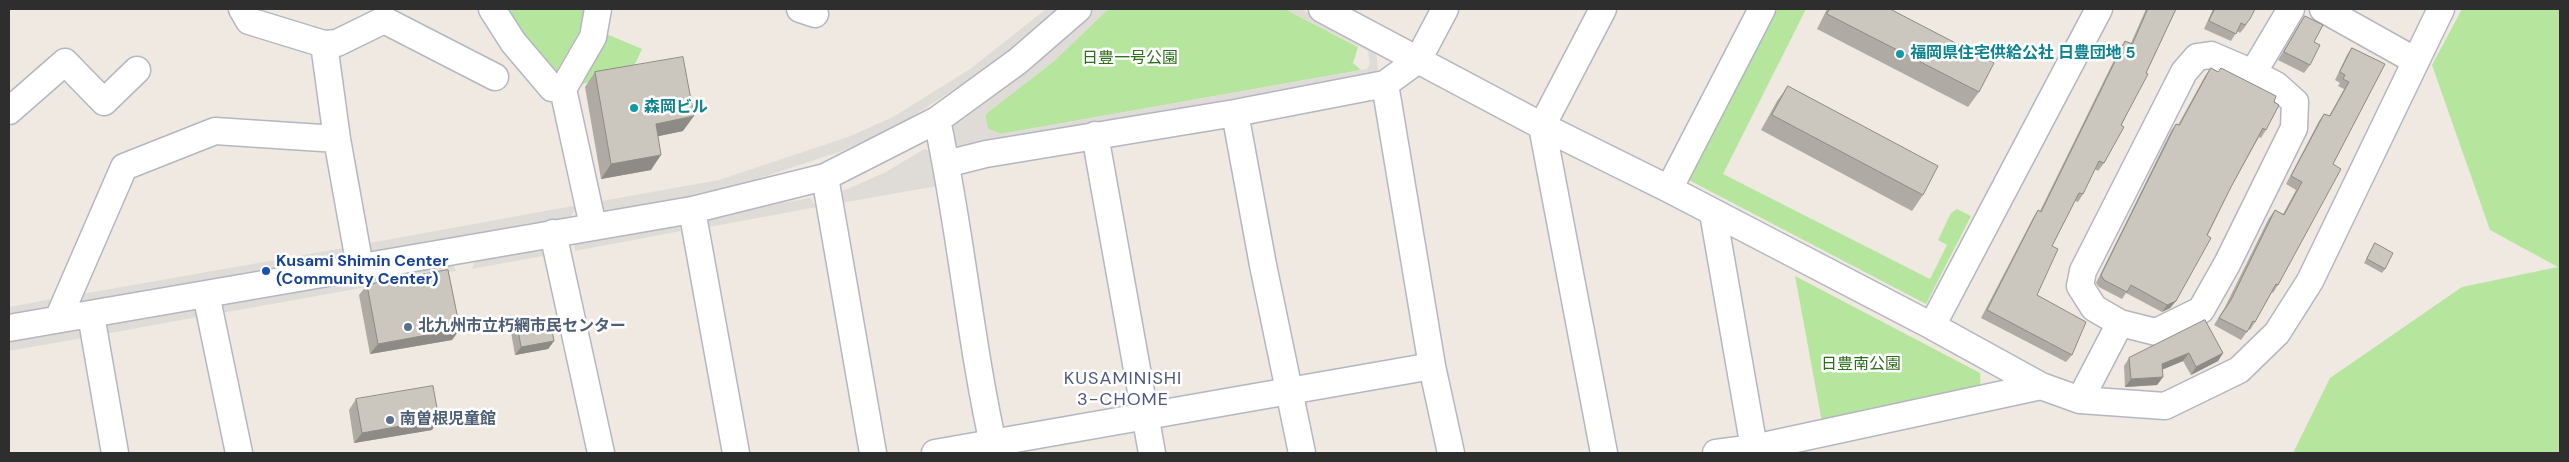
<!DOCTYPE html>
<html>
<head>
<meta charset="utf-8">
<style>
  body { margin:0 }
  #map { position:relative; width:2569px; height:462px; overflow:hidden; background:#efe9e1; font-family:"DM Sans",sans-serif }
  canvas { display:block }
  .frame { position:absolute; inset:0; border:10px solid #2e2e2e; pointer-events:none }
</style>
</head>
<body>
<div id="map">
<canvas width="2569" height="462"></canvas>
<div class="frame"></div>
</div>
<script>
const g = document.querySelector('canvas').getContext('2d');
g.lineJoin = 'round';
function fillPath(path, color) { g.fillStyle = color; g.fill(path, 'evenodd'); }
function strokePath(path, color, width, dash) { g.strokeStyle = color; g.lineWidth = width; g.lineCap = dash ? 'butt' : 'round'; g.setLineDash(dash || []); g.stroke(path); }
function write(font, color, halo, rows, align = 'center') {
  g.font = font + ' "DM Sans","Noto Sans JP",sans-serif'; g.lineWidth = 5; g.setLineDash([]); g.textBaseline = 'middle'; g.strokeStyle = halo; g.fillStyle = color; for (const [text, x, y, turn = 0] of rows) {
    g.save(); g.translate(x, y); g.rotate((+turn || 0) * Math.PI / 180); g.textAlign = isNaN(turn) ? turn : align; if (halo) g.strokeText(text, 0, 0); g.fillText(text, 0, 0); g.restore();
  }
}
fillPath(new Path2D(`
  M495,9H586L583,25L552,79Z
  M1108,9H1285L1358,47L1353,63L1361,70L1001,134L988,129L985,116L988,112L1054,61Z
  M1772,9H1806L1723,174L1930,279L1947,245L1938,240L1951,213L1957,209L1971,216L1926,304L1685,178Z
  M2462,9H2560V453H2293L2330,378L2462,287L2558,267L2490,230L2432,65Z
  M604,33L642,49L630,74L572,86Z
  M1795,276L1980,373L1981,395L1822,422Z`), '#b6e59e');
fillPath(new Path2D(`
  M1046,9H1059L1011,50L984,70L899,125L842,151L720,191L606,211L600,210L596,202L719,180L848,137L893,117L970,69Z
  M1093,9H1108L1054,61L988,112L985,116L988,129L1001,134L1367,69L1370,63L1368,51L1285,9H1301L1376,49L1378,70L1368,78L966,147L956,146L950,126L1062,40Z
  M924,149L934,152L943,185L835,204L838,193L886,172Z
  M810,198L817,207L704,228L708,216Z
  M578,205L570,218L379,251L371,250L364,244Z
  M678,225L681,231L575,251L574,244Z
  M545,245L554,254L472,269L475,260Z
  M349,247L340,259L83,302L76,295Z
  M453,264L456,271L222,313L223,304Z
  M57,298L54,307L9,317V307Z
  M197,308L203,316L100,335L103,324Z
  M76,329L83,338L9,351V340Z`), '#dfdcd8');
const minor = new Path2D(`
  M242,9L249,21L324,44L337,43L384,20L495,77
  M492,9L513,42L552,88L563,89
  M800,9L815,14
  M1322,9L1542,126L1669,189L1932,326L2041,386L2080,400L2165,406L2239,370L2277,333L2310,281L2441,9
  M1603,9L1542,126L1604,453
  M2323,9L2414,60
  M324,44L337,139L360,267
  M1385,84L1432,366L1451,453
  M9,111L65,62L104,102L137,70
  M1235,113L1263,265L1302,453
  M937,120C961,230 970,343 995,453
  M1095,135L1152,453
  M946,164L986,154L1235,113L1385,84L1418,60L1445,9
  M825,177L873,453
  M1669,189L1762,9
  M692,210L736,453
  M1713,213L1754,448
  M593,226L563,89L593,37L598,9
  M553,233L601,453
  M206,294L239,453
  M91,315L115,453
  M58,319L124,167L215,131L337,139
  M2120,323L2094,308L2080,286L2083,271L2184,72L2197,57L2211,55L2253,73
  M1932,326L2099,9
  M9,328L692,210L825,177L937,120L1018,61L1078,9
  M2080,400L2120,323L2156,332L2201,310L2227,264L2294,128L2295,102L2276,85L2253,73L2291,9
  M935,453L1432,366
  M1716,453L1754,448L2041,386`);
strokePath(minor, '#b4b7c1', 29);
strokePath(minor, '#fff', 26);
fillPath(new Path2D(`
  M1827,9H1890L1979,92L1968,107L1817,29Z
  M2146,9H2176L2104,163L2098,171L2095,169L2083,194L2078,202L2075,201L2052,246L2037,295L2072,355L2066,362L1981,318L2033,218L2038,210L2040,211L2120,48L2125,41L2131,43Z
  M2213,9H2255L2245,27L2240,33L2237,31L2231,41L2204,29Z
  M2305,16L2310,65L2304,73L2278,60Z
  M2352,48L2385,64L2333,164L2278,285L2273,293L2272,292L2255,322L2250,330L2249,329L2241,340L2214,325L2225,307L2269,218L2275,210L2283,214L2296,190L2286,184L2319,121L2324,114L2329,116L2344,89L2338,86L2340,83L2335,80L2347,55Z
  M2211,68L2274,102L2266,130L2261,138L2259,137L2231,187L2176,301L2170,308L2162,312L2126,293L2122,299L2099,287L2096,283L2171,131L2176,124L2178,125L2205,76Z
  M595,72L683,131L658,136L651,170L601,179L585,87Z
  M1788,86L1923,195L1912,211L1761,130L1777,101Z
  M2375,243L2385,269L2382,273L2364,263Z
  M367,285L460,329L452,340L370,354L359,295Z
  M2205,320L2223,353L2218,361L2191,375L2183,361L2162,370L2163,377L2157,385L2125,387L2124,366L2129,358Z
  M517,324L554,341L548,349L515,355L511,332Z
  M356,399L432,430L354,443L349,410Z`), '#afaba4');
fillPath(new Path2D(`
  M694,116L683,131L645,139L656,124Z
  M661,155L651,170L601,179L611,164Z
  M2176,301L2170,308L2162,312L2167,305Z
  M460,329L452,340L370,354L378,344Z
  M554,341L548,349L515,355L521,347Z
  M2189,353L2183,361L2156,372L2162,364Z
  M2223,353L2218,361L2191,375L2196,367Z
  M2163,377L2157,385L2125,387L2131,379Z
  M439,419L432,430L354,443L362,433Z`), '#8e8b86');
const building = new Path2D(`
  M1830,9H1890L1994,63L1979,92L1827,14Z
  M2148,9H2176L2146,73L2148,74L2121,125L2124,127L2104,163L2099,161L2083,194L2079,193L2052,246L2058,249L2037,295L2086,322L2072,355L1987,310L2038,210L2041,212L2125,41L2132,44Z
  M2215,9H2255L2250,19L2245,25L2241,23L2236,34L2209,21Z
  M2305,16L2323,25L2314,42L2320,45L2310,65L2284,52Z
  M2352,48L2385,64L2333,164L2341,169L2278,285L2276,284L2255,322L2253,321L2247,332L2219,318L2231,300L2275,210L2284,215L2302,182L2291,176L2324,114L2330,116L2349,82L2343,79L2345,75L2340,72Z
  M683,57L694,116L656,124L661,155L611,164L595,72Z
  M2211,68L2218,72L2221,68L2276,96L2274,102L2279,105L2266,130L2263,128L2231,187L2207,235L2211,238L2176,301L2167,305L2131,285L2127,292L2104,280L2101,275L2176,124L2179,125Z
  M1788,86L1938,166L1923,195L1772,115Z
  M2375,243L2393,253L2385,269L2367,259Z
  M448,270L460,329L378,344L367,285Z
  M550,319L554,341L521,347L517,324Z
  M2205,320L2223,353L2196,367L2189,353L2162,364L2163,377L2131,379L2129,358Z
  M433,386L439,419L362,433L356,399Z`);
fillPath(building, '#cbc7bf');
strokePath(building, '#8e8b86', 1);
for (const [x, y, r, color] of [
  [1900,54,5,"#0f9aa8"],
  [634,108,5,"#0f9aa8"],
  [266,271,5,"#1a4fb4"],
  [408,327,5,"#5c6f8a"],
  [390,420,5,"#5c6f8a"]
]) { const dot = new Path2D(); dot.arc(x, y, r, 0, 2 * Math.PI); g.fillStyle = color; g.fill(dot); strokePath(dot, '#fff', 2); }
write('bold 16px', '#0d838f', '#fff', [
  ["福岡県住宅供給公社 日豊団地 5",1910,54],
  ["森岡ビル",644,108]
], 'left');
write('16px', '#2c6e1b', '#fff', [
  ["日豊一号公園",1130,59],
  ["日豊南公園",1861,365]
]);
write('bold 16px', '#164399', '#fff', [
  ["Kusami Shimin Center",276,262],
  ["(Community Center)",276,280]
], 'left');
write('bold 16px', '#4e5e75', '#fff', [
  ["北九州市立朽網市民センター",418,327],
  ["南曽根児童館",400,420]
], 'left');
g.letterSpacing = '1px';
write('18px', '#4d5680', '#fff', [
  ["KUSAMINISHI",1123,379],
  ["3-CHOME",1123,400]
]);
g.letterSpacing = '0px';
</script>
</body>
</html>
